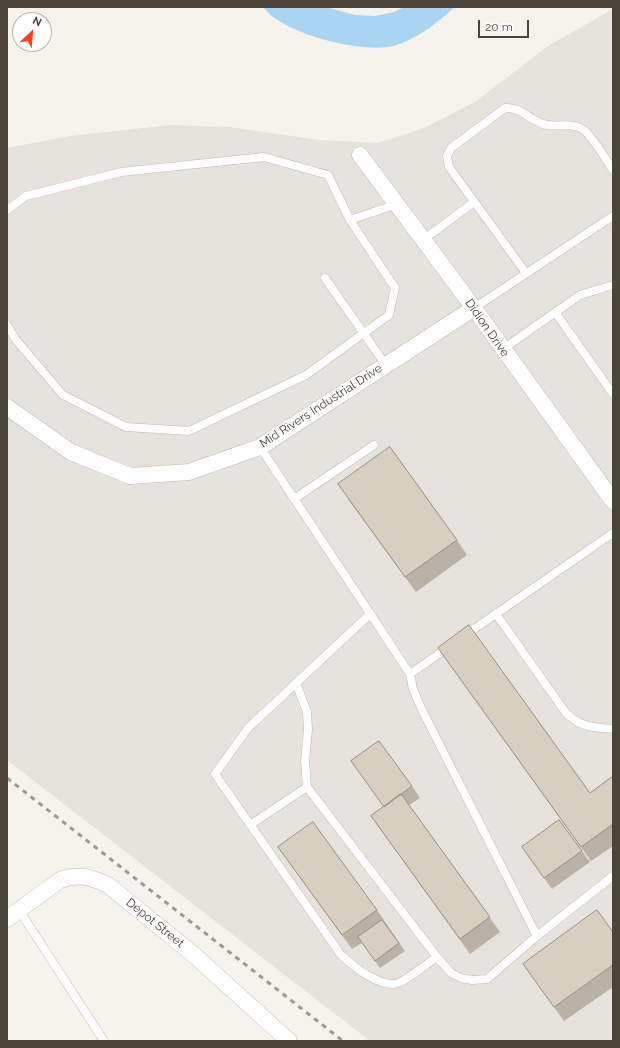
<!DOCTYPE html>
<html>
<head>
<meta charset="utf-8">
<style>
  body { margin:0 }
  #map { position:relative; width:620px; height:1048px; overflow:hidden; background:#f6f3ec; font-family:Raleway,sans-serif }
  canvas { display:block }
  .frame { position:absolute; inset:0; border:8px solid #4b4439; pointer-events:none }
  .north { position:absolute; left:12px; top:12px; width:40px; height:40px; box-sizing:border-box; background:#fff; border:1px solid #b7b4b0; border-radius:50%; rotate:26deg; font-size:11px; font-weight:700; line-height:16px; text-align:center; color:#4b4439 }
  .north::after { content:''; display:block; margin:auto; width:14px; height:18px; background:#fc3f1d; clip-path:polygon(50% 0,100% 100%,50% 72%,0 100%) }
  .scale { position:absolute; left:478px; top:20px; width:51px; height:18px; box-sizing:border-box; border:2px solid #4b4439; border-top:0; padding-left:5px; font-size:12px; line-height:14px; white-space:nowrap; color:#4b4439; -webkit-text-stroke:3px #fff; paint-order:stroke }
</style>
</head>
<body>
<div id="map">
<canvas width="620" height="1048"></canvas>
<div class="frame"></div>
<div class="north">N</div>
<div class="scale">20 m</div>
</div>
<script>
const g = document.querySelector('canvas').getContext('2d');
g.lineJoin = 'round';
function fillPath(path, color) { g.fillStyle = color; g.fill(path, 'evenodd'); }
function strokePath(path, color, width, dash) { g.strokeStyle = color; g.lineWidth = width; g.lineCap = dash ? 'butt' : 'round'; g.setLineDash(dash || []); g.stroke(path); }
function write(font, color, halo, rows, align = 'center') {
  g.font = font + ' Raleway,sans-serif'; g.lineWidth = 4; g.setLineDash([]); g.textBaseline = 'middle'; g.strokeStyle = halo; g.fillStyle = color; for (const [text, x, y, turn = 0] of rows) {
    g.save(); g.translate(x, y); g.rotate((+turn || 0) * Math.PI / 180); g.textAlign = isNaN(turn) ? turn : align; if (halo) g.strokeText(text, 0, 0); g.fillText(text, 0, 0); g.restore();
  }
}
fillPath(new Path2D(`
  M613,9V1041H370L7,760V148L70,136L170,125L229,127L319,140L377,143L422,129L475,102L548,46Z`), '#e6e2dd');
fillPath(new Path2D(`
  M263,7H326L355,15L375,16L394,12L404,7H455C438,22 416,40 393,46C362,53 302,37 276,19C271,16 267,11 263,7Z`), '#a9d4f2');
const service = new Path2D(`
  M7,210L26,196L121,172L264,157L328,175L350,220L397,204
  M423,240L474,202
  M526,273L449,167L447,156L451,148L505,108C523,107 530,122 547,125C559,127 572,122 584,130C591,135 607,161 613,170
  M325,278L385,364
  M474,308L613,216
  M555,312L613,394
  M7,325L16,340L63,395L126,427L189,431L306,375L389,315L395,288L350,220
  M503,349L580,295L613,285
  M260,447L410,674L450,646
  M294,499L374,445
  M496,614L566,713C582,728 592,727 613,729
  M464,636L613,533
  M410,674L413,689L422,710L537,936L613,876
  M296,683L307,712L308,729L305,761L307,787
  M250,825L307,787L437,957C425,965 413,975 401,982C383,991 353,966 341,955L215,774L248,728L370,614
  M19,910L104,1041
  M437,957L451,973L461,978L472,980L487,979L537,936`);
const minor = new Path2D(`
  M360,155L474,308L613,501
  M7,407L71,452L130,476L189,472L260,447L474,308
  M7,919L60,880C78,873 91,877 108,885L194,955L289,1041`);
strokePath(service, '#c2bbae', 9);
strokePath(minor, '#c2bbae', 17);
strokePath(service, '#fff', 8);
strokePath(minor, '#fff', 16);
strokePath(new Path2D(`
  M7,778L343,1041`), '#9a9a9a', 3, [5, 5]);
fillPath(new Path2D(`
  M348,499L457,540L467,555L416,592Z
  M448,662L590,793L613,776V846L591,861Z
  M412,786L420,798L409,805L500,932L470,954L371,816Z
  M559,820L590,862L552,889L522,847Z
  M288,861L377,910L405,951L380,968L362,943L352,949Z
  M613,932V987L564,1021L523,964Z`), '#bab2a6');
const building = new Path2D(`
  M390,447L457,540L405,577L338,484Z
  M469,625L590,793L613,776V824L581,847L438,648Z
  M379,741L412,786L384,807L351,761Z
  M401,794L490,917L460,939L371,816Z
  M559,820L582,851L544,878L522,847Z
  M313,822L377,910L342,935L278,847Z
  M597,910L613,932V965L554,1007L523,964Z
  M382,920L399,943L375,961L358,937Z`);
fillPath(building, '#d8cfc1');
strokePath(building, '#979187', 1);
write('12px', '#4b4439', '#fff', [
  ["Didion Drive",487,328,55],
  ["Mid Rivers Industrial Drive",321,406,-33],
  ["Depot Street",155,923,39]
]);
</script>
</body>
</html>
